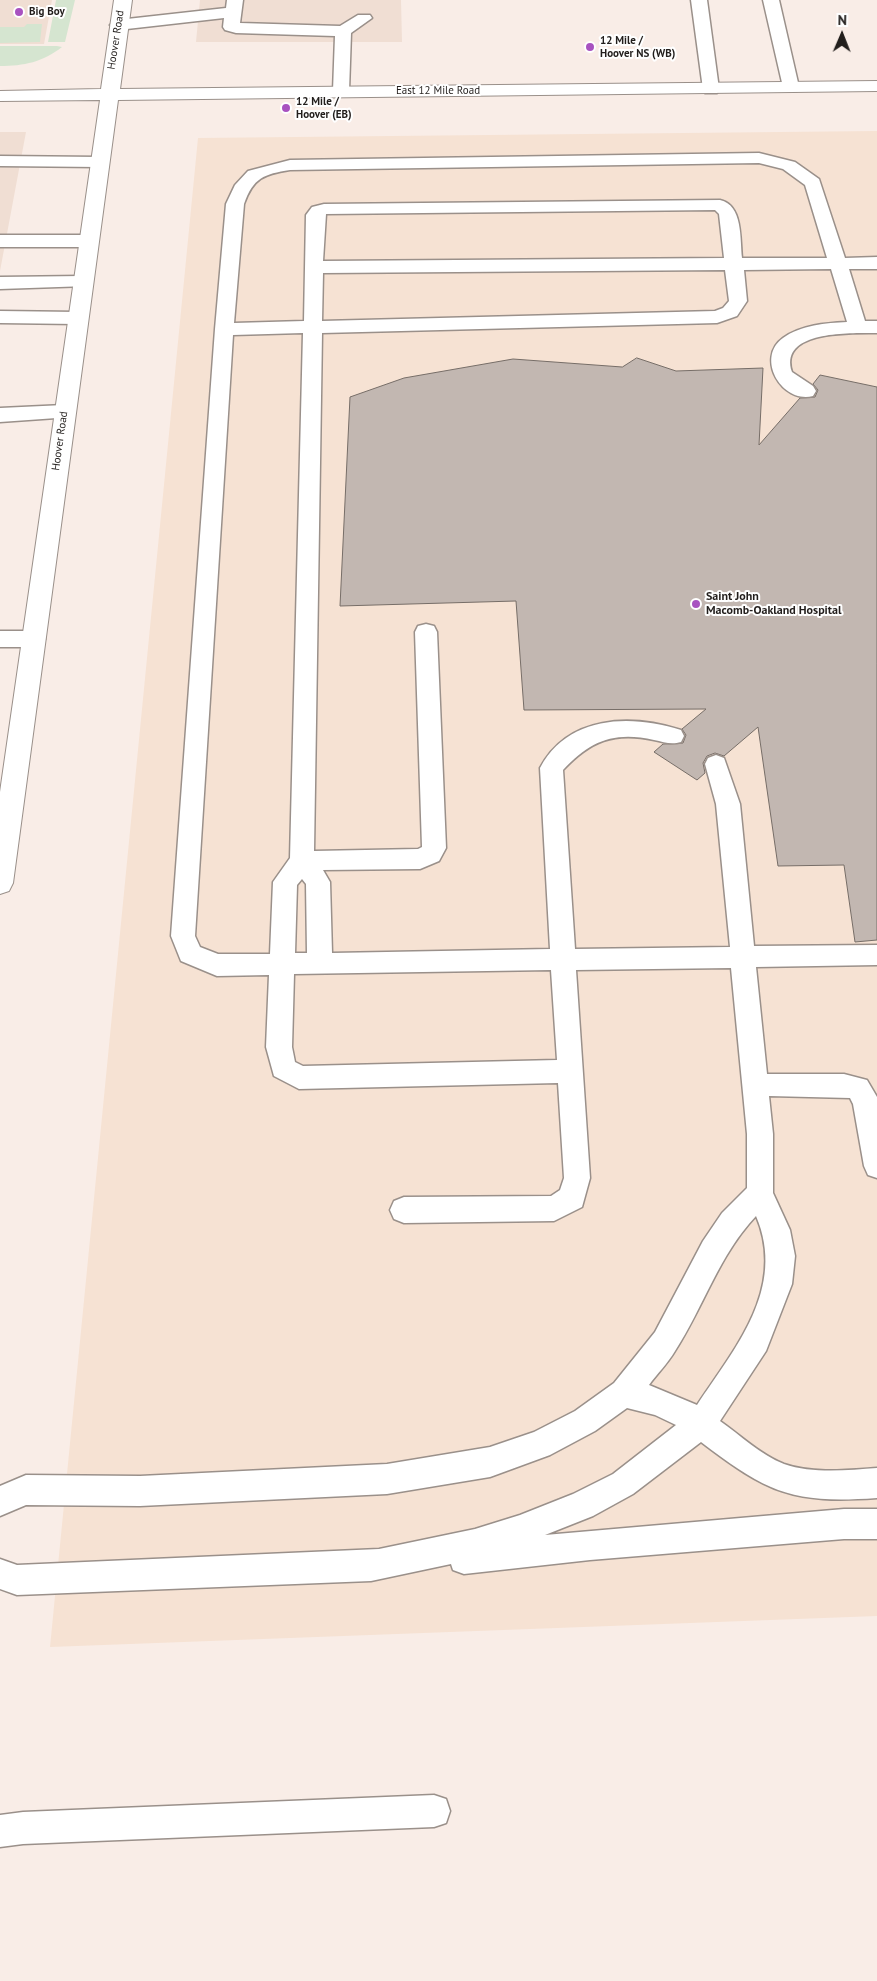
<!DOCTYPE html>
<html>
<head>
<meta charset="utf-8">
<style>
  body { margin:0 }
  #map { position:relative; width:877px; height:1981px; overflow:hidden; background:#f9ede7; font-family:"PT Sans",sans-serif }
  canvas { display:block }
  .north { position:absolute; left:817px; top:10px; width:50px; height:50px; -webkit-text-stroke:4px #fff; paint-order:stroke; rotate:1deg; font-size:14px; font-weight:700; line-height:20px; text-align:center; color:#221e1c }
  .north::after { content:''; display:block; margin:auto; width:18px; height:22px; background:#221e1c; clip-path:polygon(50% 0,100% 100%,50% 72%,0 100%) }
</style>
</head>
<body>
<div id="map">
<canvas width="877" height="1981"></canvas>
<div class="north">N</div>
</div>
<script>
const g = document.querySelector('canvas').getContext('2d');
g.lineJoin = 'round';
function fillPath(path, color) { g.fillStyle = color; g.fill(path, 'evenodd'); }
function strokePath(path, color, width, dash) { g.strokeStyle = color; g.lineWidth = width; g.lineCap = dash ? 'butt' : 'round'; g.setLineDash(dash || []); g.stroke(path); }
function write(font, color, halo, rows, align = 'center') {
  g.font = font + ' "PT Sans",sans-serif'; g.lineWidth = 4; g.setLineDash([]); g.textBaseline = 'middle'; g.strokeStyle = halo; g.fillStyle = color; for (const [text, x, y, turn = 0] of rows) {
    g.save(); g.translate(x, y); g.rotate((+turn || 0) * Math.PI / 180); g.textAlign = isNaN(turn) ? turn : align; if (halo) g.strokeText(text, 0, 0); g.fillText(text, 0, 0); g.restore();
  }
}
fillPath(new Path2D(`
  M0,0H52L44,44H0Z
  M200,0H401L402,42H196Z
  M0,132H26L0,271Z`), '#f0ded3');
fillPath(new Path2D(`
  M877,131V1616L50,1647L198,138Z`), '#f6e2d3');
fillPath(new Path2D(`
  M56,0H75L65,42H48Z
  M27,24H42L40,42L0,43V27H24Z
  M0,46H57L62,47C43,62 24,66 0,66Z`), '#d5e5d0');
const building = new Path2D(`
  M637,358L676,371L763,368L759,445L800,398L815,397L818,390L813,384L820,375L877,387V940L855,942L844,865L778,866L758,727L724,756L715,753L707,756L703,763L705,773L697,780L654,752L663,744L683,743L686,735L682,729L706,709L524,710L516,601L340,606L350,397L404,378L513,359L622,367Z`);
fillPath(building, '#c2b7b1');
strokePath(building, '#776e68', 1);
const service = new Path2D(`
  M227,0H243L240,23L340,26L358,15H370L372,18L351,33L349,91L347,95H335L333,91L335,36L236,33L225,30L223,27L224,18L118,30L110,25L118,20L226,8Z
  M691,0H707L719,89L717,93H705L703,89Z
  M763,0H779L799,87L797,91H785L783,87Z
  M759,153L795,162L819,179L845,258L877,257V269H849L865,321H877V333C852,333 778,330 792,372L813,386L816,391L813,396C782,404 755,358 783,338C801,325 826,323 847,322L831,269L744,270L747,301L737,316L717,323L322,333L314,851L418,849L422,847L415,632L418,626L426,624L434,626L437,632L446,848L439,861L420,869L323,870L330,882L332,953L550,949L540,768C568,715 631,714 681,730L684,736L681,742C671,745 664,742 654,740C614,731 590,741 563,770L575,949L730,947L716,804L705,764L708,758L716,755L724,758L740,804L754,946L877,945V965L756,967L767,1074H844L867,1080L877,1097V1178L868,1175L864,1166L853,1104L850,1098L769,1096L773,1134V1193L790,1230L795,1256L792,1284L766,1351L720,1421C740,1435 761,1455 784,1464C813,1474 848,1470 877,1468V1498C792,1504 768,1493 701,1442L633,1494L593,1516L545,1535L844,1509H877V1539H844L590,1560L464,1574L453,1570L451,1564L371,1581L17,1595L0,1589V1559L17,1565L379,1549L475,1529L520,1515L573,1494L613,1474L676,1425L655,1415L627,1408L595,1431L550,1455L490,1477L387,1494L140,1506L26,1505L0,1516V1486L26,1475L140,1476L387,1464L490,1447L534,1432L575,1411L614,1383L655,1332L703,1241L722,1213L747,1188V1134L731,968L576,970L590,1178L582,1207L554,1221L404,1223L394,1219L390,1210L394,1201L404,1197L551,1196L560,1190L564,1178L558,1083L299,1089L274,1076L266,1047L269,975L217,976L181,961L171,936L215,329L226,204L235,185L248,171L290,160ZM759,163L783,169L805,185L827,258H742C740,239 743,205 720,200L324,204L312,207L306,215L304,321L234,323L244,204C253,178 264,174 290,170ZM715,210L719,214L724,258L323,261L326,214ZM725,270L729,301L723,308L715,311L322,321L323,273ZM303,333L290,858L273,882L270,954H218L200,947L195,936L233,335ZM302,879L306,884L307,953H295L297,885ZM551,970L557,1060L303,1066L295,1062L292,1047L294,974ZM756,1216C787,1288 735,1348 697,1405L649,1385C657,1374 668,1363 675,1351C704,1306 719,1255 756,1216Z
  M0,156L99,157L105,158L108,162L105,166L99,167L0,166Z
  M0,235H88L94,237L97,241L94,245L88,247H0Z
  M82,276L88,278L91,282L88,286L0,289V277Z
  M0,311L77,312L84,314L86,318L84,322L77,324L0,323Z
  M64,405L71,407L74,412L71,417L0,422V408Z
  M0,631H34L42,633L45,639L42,645L34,647H0Z
  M434,1795L446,1799L450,1811L446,1823L434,1827L23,1844L0,1847V1815L23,1812Z`);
const secondary = new Path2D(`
  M114,0H132L120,89L877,81V91L118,100L13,883L9,891L0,894V792L100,100L0,101V91L101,89Z`);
strokePath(service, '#9a908a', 3);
strokePath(secondary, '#9a908a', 2);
fillPath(service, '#fff');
fillPath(secondary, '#fff');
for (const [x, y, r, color] of [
  [19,12,5,"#a852c0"],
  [590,47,5,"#a852c0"],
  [286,108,5,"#a852c0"],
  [696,604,5,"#a852c0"]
]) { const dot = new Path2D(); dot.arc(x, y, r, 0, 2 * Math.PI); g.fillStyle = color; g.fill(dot); strokePath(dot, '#fff', 2); }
write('bold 11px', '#221e1c', '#fff', [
  ["Big Boy",29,12],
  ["12 Mile /",600,41],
  ["Hoover NS (WB)",600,54],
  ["12 Mile /",296,102],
  ["Hoover (EB)",296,115]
], 'left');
write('11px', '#221e1c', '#fff', [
  ["Hoover Road",116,40,-81],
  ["East 12 Mile Road",438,91],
  ["Hoover Road",60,441,-82]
]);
write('bold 12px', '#221e1c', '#fff', [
  ["Saint John",706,597],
  ["Macomb-Oakland Hospital",706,611]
], 'left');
</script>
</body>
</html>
